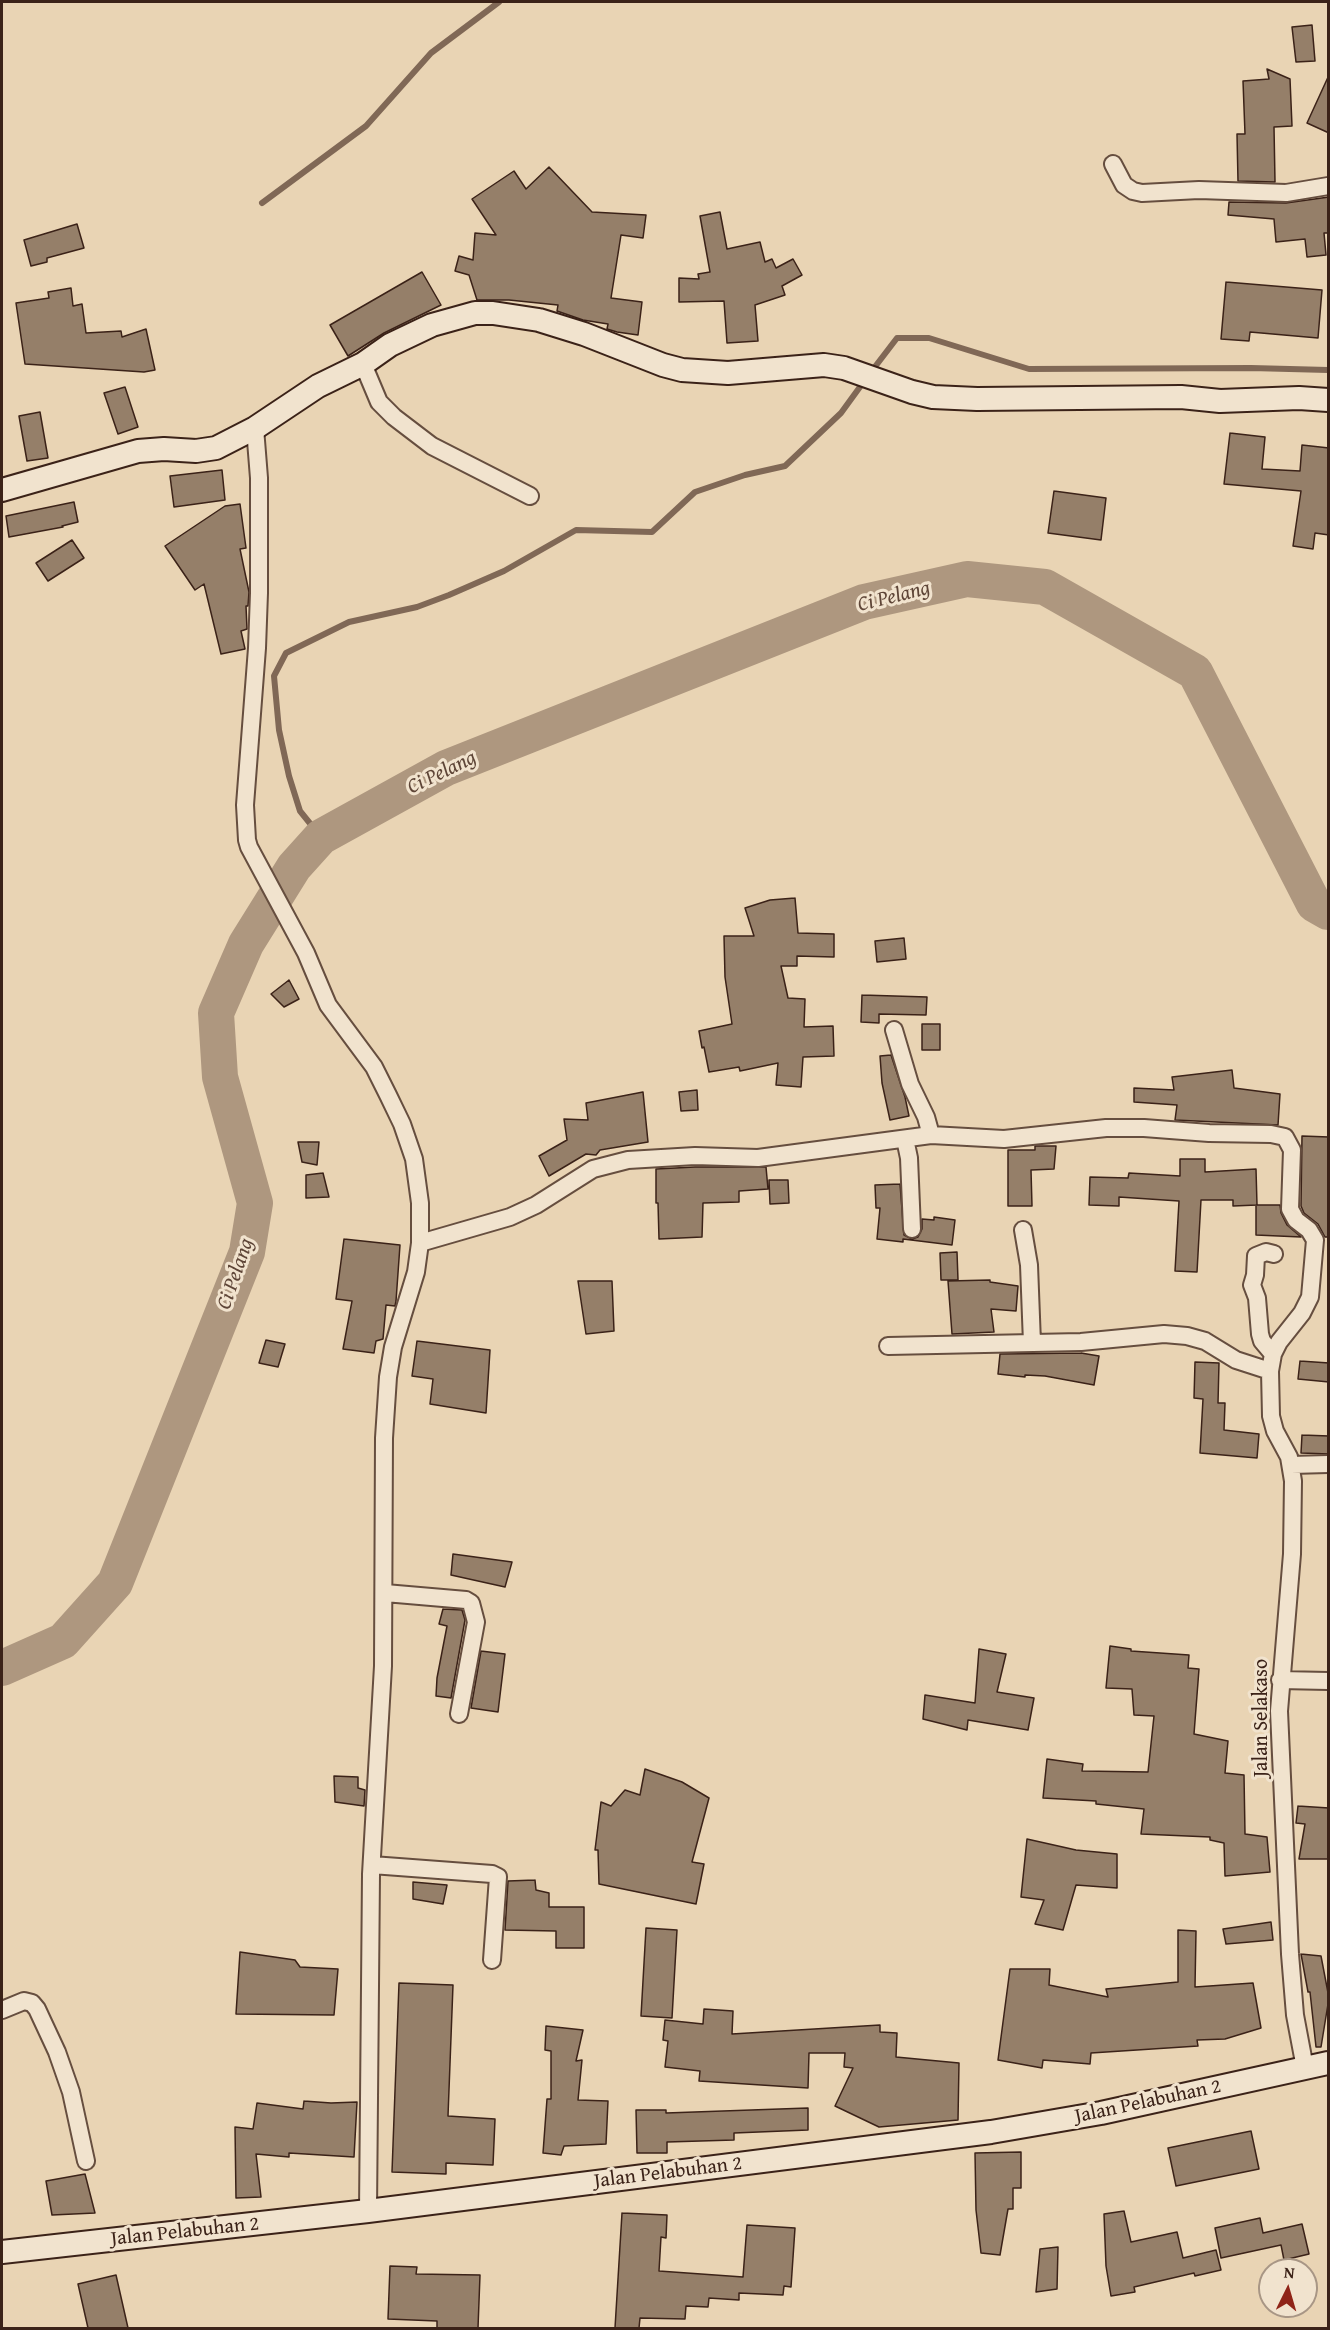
<!DOCTYPE html>
<style>
body{margin:0}
#map{position:relative;width:1330px;height:2330px;overflow:hidden;background:#e9d4b4;font-family:"Gentium Book Plus",serif}
canvas{display:block}
.frame{position:absolute;inset:0;border:3px solid #3b2218;pointer-events:none}
.north{position:absolute;left:1258px;top:2258px;width:60px;height:60px;box-sizing:border-box;background:#f1e3ce;border:2px solid #a89685;border-radius:50%;rotate:5deg;font-size:16px;font-weight:700;line-height:24px;text-align:center;color:#3b2218}
.north::after{content:'';display:block;margin:auto;width:21px;height:27px;background:#8f2418;clip-path:polygon(50% 0,100% 100%,50% 72%,0 100%)}
</style>
<div id="map">
<canvas width="1330" height="2330"></canvas>
<div class="frame"></div>
<div class="north">N</div>
</div>
<script>
const c = document.querySelector('canvas').getContext('2d');
c.lineJoin = 'round';
function shape(rows) {
  const path = new Path2D();
  for (const r of rows) {
    path.moveTo(r[0], r[1]);
    for (let i = 2; i < r.length; i += 2) path.lineTo(r[i], r[i + 1]);
  }
  return path;
}
function stroke(path, color, width, dash) {
  c.strokeStyle = color;
  c.lineWidth = width;
  c.lineCap = dash ? 'butt' : 'round';
  c.setLineDash(dash || []);
  c.stroke(path);
}
function fill(path, color) {
  c.fillStyle = color;
  c.fill(path, 'evenodd');
}
function write(font, color, halo, rows, align = 'center') {
  c.font = font + ' "Gentium Book Plus",serif';
  c.lineWidth = 6;
  c.setLineDash([]);
  c.textBaseline = 'middle';
  c.strokeStyle = halo;
  c.fillStyle = color;
  for (const [text, x, y, turn = 0] of rows) {
    c.save();
    c.translate(x, y);
    c.rotate((+turn || 0) * Math.PI / 180);
    c.textAlign = isNaN(turn) ? turn : align;
    if (halo) c.strokeText(text, 0, 0);
    c.fillText(text, 0, 0);
    c.restore();
  }
}
const stream = shape([
 [262,203,366,126,431,53,499,2],
 [871,372,897,338,929,338,1029,369,1251,368,1328,370],
 [321,837,300,811,289,776,279,730,274,676,286,653,349,622,417,607,449,595,504,571,576,530,652,532,695,492,745,475,785,466,841,413,865,380]
]);
const river = shape([
 [2,1668,63,1641,115,1583,247,1252,255,1203,220,1077,216,1013,246,944,294,867,321,837,446,768,864,602,967,579,1045,587,1195,672,1314,904,1328,912]
]);
const building = shape([
 [1312,25,1315,61,1296,62,1292,27,1312,25],
 [1267,69,1290,79,1292,126,1274,127,1275,182,1238,181,1237,134,1245,134,1243,81,1269,79,1267,69],
 [1329,75,1329,133,1307,123,1329,75],
 [549,167,592,212,646,215,643,238,621,235,611,298,642,302,638,335,617,332,607,329,608,324,583,320,557,311,558,305,509,300,477,300,469,275,455,271,459,256,473,260,475,233,496,235,472,199,514,171,526,189,549,167],
 [1329,197,1329,233,1324,233,1326,255,1307,257,1305,239,1276,242,1274,219,1228,215,1229,202,1286,203,1329,197],
 [720,212,727,249,760,242,765,262,772,259,776,268,793,259,802,275,782,286,785,295,755,305,758,341,727,343,724,301,679,302,679,278,699,279,698,274,710,272,700,216,720,212],
 [77,224,84,248,47,258,47,262,31,266,24,240,77,224],
 [422,272,441,305,384,333,348,356,330,325,422,272],
 [1226,282,1322,290,1318,338,1250,332,1249,341,1221,339,1226,282],
 [71,288,73,306,82,304,86,333,121,331,122,337,146,329,155,370,144,372,25,364,16,303,49,298,48,292,71,288],
 [125,387,138,427,118,434,104,393,125,387],
 [40,412,48,458,27,461,19,416,40,412],
 [1230,433,1265,437,1262,469,1300,471,1302,445,1329,448,1329,535,1315,533,1313,549,1293,546,1301,491,1224,484,1230,433],
 [222,470,225,500,174,507,170,476,222,470],
 [1054,491,1106,498,1101,540,1048,533,1054,491],
 [74,502,78,522,62,526,63,527,9,537,6,516,74,502],
 [240,504,246,548,240,549,249,592,248,606,246,606,247,629,241,631,245,649,221,654,204,584,195,590,165,546,225,506,240,504],
 [72,540,84,558,48,581,36,563,72,540],
 [795,898,798,933,834,934,834,957,797,956,797,966,781,966,788,998,805,999,804,1027,833,1026,834,1056,803,1057,801,1087,776,1085,778,1063,740,1071,739,1067,709,1072,704,1047,702,1048,699,1031,732,1024,725,977,724,936,754,936,745,908,770,900,795,898],
 [904,938,906,959,877,962,875,941,904,938],
 [289,980,299,999,284,1007,271,994,289,980],
 [862,995,927,997,926,1015,879,1014,879,1023,861,1022,862,995],
 [922,1024,940,1024,940,1050,922,1050,922,1024],
 [891,1055,905,1097,909,1116,890,1120,882,1083,880,1056,891,1055],
 [1232,1070,1234,1088,1280,1094,1278,1125,1175,1120,1177,1105,1134,1102,1134,1088,1174,1090,1172,1077,1232,1070],
 [697,1090,698,1110,681,1111,679,1092,697,1090],
 [643,1092,648,1142,600,1150,596,1155,586,1154,549,1176,539,1156,567,1140,564,1119,588,1120,586,1103,643,1092],
 [1302,1136,1329,1137,1329,1237,1325,1237,1318,1224,1304,1213,1301,1206,1302,1136],
 [298,1142,319,1142,317,1165,302,1162,298,1142],
 [1035,1146,1056,1146,1054,1169,1031,1170,1032,1206,1008,1206,1008,1150,1035,1150,1035,1146],
 [1180,1159,1205,1159,1205,1172,1256,1169,1257,1205,1233,1206,1233,1200,1201,1200,1197,1272,1175,1271,1179,1201,1119,1197,1119,1206,1089,1205,1090,1177,1128,1178,1129,1173,1180,1176,1180,1159],
 [695,1167,766,1167,768,1189,739,1191,739,1202,703,1203,702,1237,659,1239,658,1203,656,1203,656,1169,695,1167],
 [323,1173,329,1197,306,1198,306,1175,323,1173],
 [769,1180,788,1180,789,1203,770,1204,769,1180],
 [900,1184,904,1235,912,1239,918,1237,922,1229,922,1219,934,1220,934,1217,955,1220,952,1245,903,1239,903,1242,877,1239,880,1208,876,1208,875,1185,900,1184],
 [1256,1205,1280,1205,1281,1213,1287,1225,1301,1237,1256,1235,1256,1205],
 [344,1239,400,1245,396,1301,395,1306,386,1305,383,1339,376,1341,374,1353,343,1349,352,1301,336,1299,344,1239],
 [957,1252,958,1280,941,1280,940,1253,957,1252],
 [990,1280,990,1282,1018,1286,1016,1311,991,1309,994,1332,952,1334,948,1281,990,1280],
 [578,1281,612,1281,614,1331,586,1334,578,1281],
 [266,1340,285,1344,278,1367,259,1363,266,1340],
 [417,1341,490,1350,486,1413,430,1404,433,1379,412,1376,417,1341],
 [1081,1353,1099,1356,1094,1385,1045,1376,1025,1375,1025,1377,998,1374,1000,1354,1081,1353],
 [1300,1361,1329,1363,1329,1382,1298,1379,1300,1361],
 [1195,1362,1219,1363,1218,1403,1225,1403,1224,1430,1259,1434,1257,1458,1200,1453,1203,1399,1194,1398,1195,1362],
 [1302,1435,1329,1436,1329,1454,1301,1453,1302,1435],
 [453,1554,512,1562,505,1587,451,1575,453,1554],
 [443,1609,462,1610,465,1620,451,1698,436,1696,437,1678,447,1626,439,1624,443,1609],
 [1110,1646,1131,1649,1131,1651,1189,1655,1188,1668,1199,1669,1194,1734,1228,1741,1225,1773,1244,1775,1245,1834,1267,1837,1270,1872,1225,1876,1224,1843,1210,1840,1210,1837,1141,1834,1144,1809,1096,1804,1096,1801,1043,1798,1047,1759,1083,1764,1082,1771,1148,1772,1154,1716,1134,1715,1132,1689,1106,1688,1110,1646],
 [979,1649,1006,1654,997,1692,1034,1698,1028,1730,968,1720,967,1730,923,1719,925,1695,975,1703,979,1649],
 [481,1651,505,1654,498,1712,471,1708,481,1651],
 [645,1769,682,1782,709,1798,692,1862,704,1864,696,1904,599,1884,598,1850,595,1850,601,1802,611,1806,625,1790,640,1795,645,1769],
 [334,1776,358,1777,358,1788,365,1790,364,1806,335,1802,334,1776],
 [1298,1806,1329,1808,1329,1859,1299,1859,1305,1824,1296,1823,1298,1806],
 [1027,1839,1076,1850,1117,1854,1117,1888,1076,1885,1063,1930,1035,1924,1044,1900,1021,1897,1027,1839],
 [535,1880,536,1890,549,1893,549,1907,584,1907,584,1948,556,1948,556,1931,505,1930,508,1881,535,1880],
 [413,1882,447,1885,443,1904,413,1899,413,1882],
 [1271,1922,1273,1940,1226,1944,1223,1929,1271,1922],
 [646,1928,677,1930,672,2018,641,2016,646,1928],
 [1178,1930,1196,1931,1195,1987,1253,1983,1261,2028,1225,2039,1197,2040,1198,2046,1091,2053,1090,2064,1043,2060,1042,2068,998,2060,1010,1969,1050,1969,1049,1985,1108,1997,1106,1989,1178,1982,1178,1930],
 [240,1952,295,1960,300,1967,338,1969,334,2015,236,2014,240,1952],
 [1301,1954,1321,1956,1329,1998,1321,2047,1316,2047,1310,1992,1308,1992,1301,1954],
 [399,1983,453,1985,448,2116,495,2119,493,2165,446,2163,446,2174,392,2172,399,1983],
 [704,2009,733,2011,732,2034,880,2025,880,2032,897,2033,896,2057,959,2063,958,2120,879,2127,835,2106,853,2068,844,2067,845,2053,809,2053,808,2088,699,2081,700,2071,665,2067,668,2041,663,2040,665,2020,703,2024,704,2009],
 [546,2026,583,2030,576,2061,582,2060,578,2100,608,2101,606,2144,564,2146,561,2155,543,2153,547,2099,551,2099,551,2051,545,2050,546,2026],
 [304,2101,331,2103,357,2102,354,2157,289,2153,289,2157,256,2154,261,2197,236,2198,235,2127,253,2129,257,2103,303,2109,304,2101],
 [808,2108,808,2130,734,2133,734,2140,667,2142,667,2153,637,2153,636,2110,666,2110,666,2113,808,2108],
 [1251,2131,1259,2169,1176,2186,1168,2148,1251,2131],
 [1021,2152,1021,2188,1013,2188,1013,2209,1008,2209,1000,2255,981,2253,976,2210,975,2153,1021,2152],
 [85,2174,95,2213,52,2215,46,2181,85,2174],
 [1124,2211,1131,2242,1177,2232,1183,2258,1216,2250,1221,2270,1195,2276,1194,2273,1134,2287,1135,2292,1111,2296,1106,2266,1104,2214,1124,2211],
 [622,2213,667,2215,666,2238,661,2237,659,2271,743,2277,747,2225,795,2228,791,2287,784,2286,783,2295,739,2293,739,2300,709,2298,708,2307,686,2306,685,2319,640,2318,639,2328,615,2328,622,2213],
 [1260,2218,1263,2233,1302,2224,1309,2254,1284,2260,1281,2245,1221,2258,1215,2228,1260,2218],
 [1058,2247,1057,2289,1036,2292,1040,2249,1058,2247],
 [390,2266,417,2267,416,2274,480,2275,478,2328,437,2328,437,2321,388,2319,390,2266],
 [116,2275,128,2328,88,2328,78,2284,116,2275]
]);
const street = shape([
 [1113,164,1124,185,1133,191,1142,193,1199,190,1286,193,1328,186],
 [363,364,379,402,394,417,432,446,530,496],
 [255,428,259,478,259,593,257,648,245,805,247,840,249,847,306,953,328,1005,374,1067,388,1095,402,1124,414,1159,420,1203,420,1243,416,1272,393,1347,388,1377,384,1438,383,1666,371,1874,368,2211],
 [894,1030,910,1084,926,1117,931,1135],
 [905,1139,909,1158,912,1229],
 [1023,1230,1029,1265,1032,1343],
 [420,1243,510,1217,536,1205,593,1169,628,1160,695,1156,758,1158,931,1135,1004,1139,1106,1128,1144,1128,1209,1133,1271,1134,1285,1137,1292,1150,1290,1209,1296,1220,1309,1230,1315,1240,1310,1297,1302,1313,1279,1342,1273,1354,1270,1371,1271,1416,1275,1431,1289,1457,1293,1481,1292,1554,1279,1711,1290,1954,1295,2015,1305,2068],
 [888,1346,1081,1342,1164,1334,1187,1336,1205,1341,1236,1360,1270,1371],
 [1273,1354,1262,1341,1260,1334,1257,1298,1252,1285,1255,1275,1256,1256,1266,1252,1274,1254],
 [1291,1465,1328,1464],
 [385,1593,466,1600,471,1603,476,1622,459,1714],
 [1280,1680,1328,1681],
 [372,1865,492,1874,498,1877,492,1960],
 [2,2010,24,2001,32,2003,37,2009,57,2052,71,2092,86,2161]
]);
const secondary = shape([
 [2,490,138,451,164,449,196,451,216,448,255,428,318,386,363,364,390,345,432,325,475,313,493,313,539,320,584,334,663,365,682,370,728,373,824,365,844,368,912,392,933,397,977,399,1181,397,1220,401,1299,398,1328,400],
 [2,2252,368,2211,991,2132,1101,2113,1328,2063]
]);
const streetNames = [
 ["Jalan Selakaso",1262,1718,-90],
 ["Jalan Pelabuhan 2",1148,2102,-12],
 ["Jalan Pelabuhan 2",668,2173,-7],
 ["Jalan Pelabuhan 2",185,2232,-6]
];
const waterNames = [
 ["Ci Pelang",894,597,-14],
 ["Ci Pelang",442,773,-26],
 ["Ci Pelang",236,1274,-71]
];
stroke(stream, '#806856', 6);
stroke(river, '#ae977f', 36);
fill(building, '#957f69');
stroke(building, '#3b2218', 1.5);
stroke(street, '#664e3f', 20);
stroke(secondary, '#3b2218', 26);
stroke(street, '#f1e3ce', 16);
stroke(secondary, '#f1e3ce', 22);
write('20px', '#3b2218', '#f1e3ce', streetNames);
write('italic 21px', '#5e4537', '#f1e3ce', waterNames);
</script>
